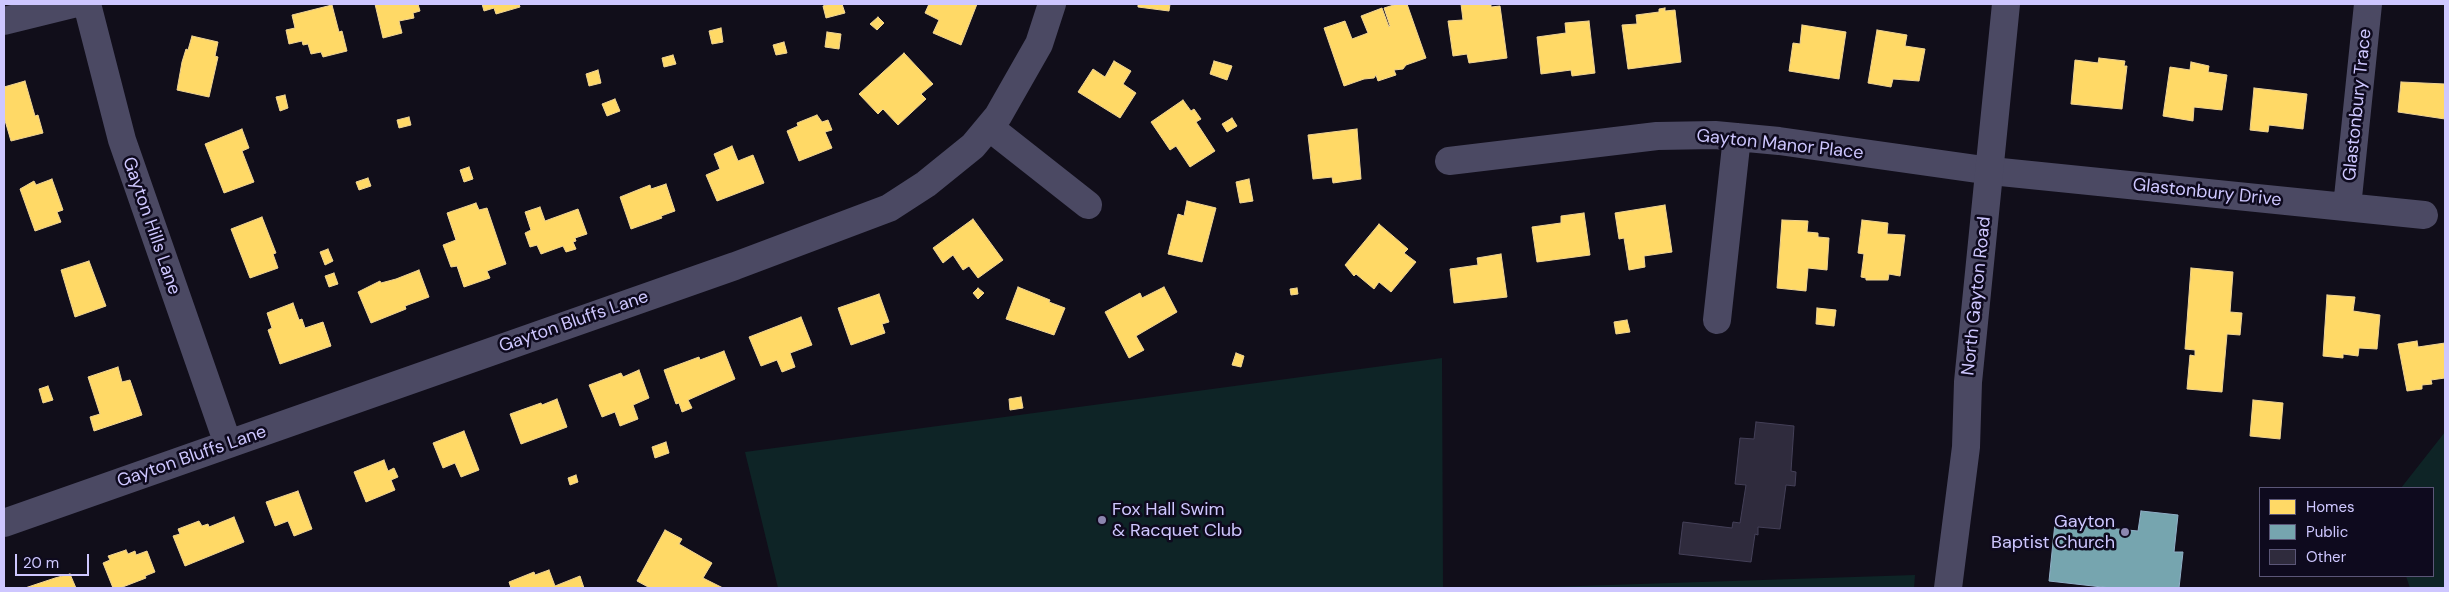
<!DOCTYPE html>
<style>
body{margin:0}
#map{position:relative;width:2449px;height:592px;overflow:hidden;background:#110e1a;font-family:"DM Sans",sans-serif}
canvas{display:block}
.frame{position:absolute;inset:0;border:5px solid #cec7ff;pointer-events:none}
.legend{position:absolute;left:2259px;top:487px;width:175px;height:90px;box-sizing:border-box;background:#0e0a1e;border:1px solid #5b5678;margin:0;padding:6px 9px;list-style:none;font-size:15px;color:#cec7ff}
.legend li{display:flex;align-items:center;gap:10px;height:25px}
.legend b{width:25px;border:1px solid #5b5678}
.scale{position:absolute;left:15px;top:554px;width:74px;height:22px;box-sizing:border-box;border:2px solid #cec7ff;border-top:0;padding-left:6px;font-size:15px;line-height:18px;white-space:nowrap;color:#cec7ff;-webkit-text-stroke:4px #0e0a1e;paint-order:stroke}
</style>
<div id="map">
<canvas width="2449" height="592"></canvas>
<div class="frame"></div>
<ul class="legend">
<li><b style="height:14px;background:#ffd966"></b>Homes</li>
<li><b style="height:14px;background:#76a5af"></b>Public</li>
<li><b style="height:14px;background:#2f2b3d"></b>Other</li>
</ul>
<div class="scale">20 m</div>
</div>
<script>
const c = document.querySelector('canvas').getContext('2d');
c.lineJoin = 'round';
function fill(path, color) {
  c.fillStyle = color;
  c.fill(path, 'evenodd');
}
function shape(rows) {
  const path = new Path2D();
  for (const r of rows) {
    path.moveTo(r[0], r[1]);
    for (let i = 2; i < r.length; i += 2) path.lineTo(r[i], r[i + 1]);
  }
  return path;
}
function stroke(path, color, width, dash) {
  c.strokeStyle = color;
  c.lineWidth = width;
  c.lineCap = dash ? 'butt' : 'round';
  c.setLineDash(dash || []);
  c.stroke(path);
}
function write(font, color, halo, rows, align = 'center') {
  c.font = font + ' "DM Sans",sans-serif';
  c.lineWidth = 5;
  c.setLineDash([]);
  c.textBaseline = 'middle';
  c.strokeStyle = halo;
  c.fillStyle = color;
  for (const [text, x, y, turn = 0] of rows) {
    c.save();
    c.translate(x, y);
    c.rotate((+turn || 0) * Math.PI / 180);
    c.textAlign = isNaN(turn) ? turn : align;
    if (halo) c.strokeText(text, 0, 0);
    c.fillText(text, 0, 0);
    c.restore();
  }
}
const green = shape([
 [1442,358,1443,588,778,588,745,452],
 [2445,432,2445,588,2410,588,2406,576,2433,576,2433,488,2401,488],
 [1915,575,1914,588,1518,588]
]);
const homes = shape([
 [375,4,418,4,420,11,413,13,414,18,399,21,402,33,383,38,375,4],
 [482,4,519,4,520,7,496,14,494,8,484,11,482,4],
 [830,4,842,4,845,13,826,18,823,6,830,4],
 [929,4,977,4,961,45,933,33,939,20,925,13,929,4],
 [1138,4,1170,4,1169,11,1138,7,1138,4],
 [1397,4,1407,4,1426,58,1406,65,1403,69,1394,70,1396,75,1378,81,1376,75,1374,78,1364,79,1344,86,1324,28,1345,21,1352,39,1368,33,1361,16,1382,8,1389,27,1390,26,1384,8,1397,4],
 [1461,4,1484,4,1491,5,1491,7,1500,6,1507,58,1469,63,1467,54,1453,56,1448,21,1463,20,1461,4],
 [332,5,339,32,342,31,347,51,323,57,321,52,311,54,308,44,303,45,302,41,289,44,286,30,295,28,292,15,332,5],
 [1665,8,1665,11,1675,10,1681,62,1628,69,1622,25,1637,24,1636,15,1659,12,1659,9,1665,8],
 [878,17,884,23,877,30,870,24,878,17],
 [1589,21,1595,73,1572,76,1571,70,1541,74,1537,37,1566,33,1565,23,1589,21],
 [1802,25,1846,32,1839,79,1789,71,1793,43,1800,44,1802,25],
 [721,28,723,42,712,44,709,31,721,28],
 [1877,30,1907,35,1905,46,1925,49,1919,81,1893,79,1891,87,1868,83,1877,30],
 [827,32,841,34,839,49,825,47,827,32],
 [192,36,218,42,215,56,218,57,209,97,177,90,182,62,186,49,188,50,192,36],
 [784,42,787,53,776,55,773,45,784,42],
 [904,53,933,84,921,94,926,99,898,125,883,109,878,114,859,94,904,53],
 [673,55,676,64,664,67,662,58,673,55],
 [2099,58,2125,61,2124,66,2127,66,2122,109,2071,104,2075,60,2098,63,2099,58],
 [1114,61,1131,71,1123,84,1136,93,1120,118,1078,92,1093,69,1105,77,1114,61],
 [1214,61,1232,66,1227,80,1210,74,1214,61],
 [2191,62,2209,66,2208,72,2227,75,2222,110,2194,107,2193,121,2163,116,2170,67,2190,70,2191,62],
 [598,70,601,83,589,86,586,74,598,70],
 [25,81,35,116,38,115,43,133,11,141,4,117,4,87,25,81],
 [2401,82,2445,84,2445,119,2398,112,2401,82],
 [2254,88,2307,94,2303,129,2269,125,2268,132,2250,130,2254,88],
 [285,95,288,108,280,111,276,97,285,95],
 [615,99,620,111,607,116,602,104,615,99],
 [1183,100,1191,111,1194,109,1201,119,1196,122,1215,151,1190,167,1176,146,1170,150,1151,122,1183,100],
 [817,115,822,122,828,120,832,130,825,132,832,148,799,161,787,131,798,126,797,123,817,115],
 [409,117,411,125,399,128,397,120,409,117],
 [1232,118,1237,126,1227,132,1222,124,1232,118],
 [242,129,249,148,242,151,254,182,224,193,205,144,242,129],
 [1357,129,1361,179,1333,183,1332,177,1313,179,1308,135,1357,129],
 [732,146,738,161,753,155,764,183,717,201,706,175,720,169,714,154,732,146],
 [469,167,473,179,464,182,460,170,469,167],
 [368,178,371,186,359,190,356,182,368,178],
 [52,179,63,210,57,212,61,222,35,231,20,189,34,181,36,185,52,179],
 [1249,179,1253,201,1240,203,1236,182,1249,179],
 [666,184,675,211,661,216,662,218,631,229,620,197,650,185,651,189,666,184],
 [1187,201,1216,208,1202,262,1168,254,1178,214,1184,216,1187,201],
 [476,203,479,210,487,208,506,264,487,271,490,278,464,287,457,266,451,267,443,245,456,240,447,213,476,203],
 [1665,205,1672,252,1644,256,1645,267,1629,270,1624,238,1619,239,1615,213,1665,205],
 [540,207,545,221,578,209,587,234,575,238,576,241,573,242,576,249,566,252,563,246,541,254,537,245,530,247,525,233,531,230,525,212,540,207],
 [1584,213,1590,255,1537,262,1532,227,1561,223,1561,216,1584,213],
 [262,217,276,253,273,254,278,268,250,278,231,229,262,217],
 [973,219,1003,260,978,278,969,266,963,270,953,255,943,263,933,248,973,219],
 [1782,220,1808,221,1807,232,1818,233,1818,237,1829,238,1827,270,1808,268,1806,291,1777,288,1782,220],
 [1862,220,1888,223,1887,234,1905,235,1900,276,1889,274,1888,280,1866,280,1866,278,1861,277,1864,254,1858,253,1862,220],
 [1379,224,1408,249,1404,253,1416,262,1391,292,1379,282,1374,289,1356,274,1354,276,1345,265,1379,224],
 [328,249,333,261,325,265,320,252,328,249],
 [1501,254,1507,297,1454,303,1450,269,1478,265,1477,258,1501,254],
 [89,261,106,306,75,317,61,270,89,261],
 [2191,268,2233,272,2230,312,2242,313,2240,335,2227,334,2222,392,2187,389,2190,355,2195,356,2195,350,2185,349,2191,268],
 [419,270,429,297,405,306,406,309,371,323,358,292,380,281,381,283,396,279,419,270],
 [334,273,338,284,329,287,325,276,334,273],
 [1018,287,1050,300,1049,302,1065,308,1054,335,1006,319,1018,287],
 [1164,287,1177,312,1136,336,1144,350,1129,358,1105,312,1140,293,1142,298,1164,287],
 [978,288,984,293,978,299,973,293,978,288],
 [1297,288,1298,294,1291,295,1290,289,1297,288],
 [879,294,889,322,882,324,885,333,851,345,838,308,879,294],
 [2327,295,2355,297,2353,311,2380,315,2377,349,2359,348,2358,356,2343,354,2343,358,2323,356,2327,295],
 [293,303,299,320,302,319,305,328,323,322,331,346,280,364,268,330,272,328,267,313,293,303],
 [1817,308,1836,310,1834,326,1816,324,1817,308],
 [801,317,812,345,790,353,795,367,782,372,777,360,761,366,749,337,801,317],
 [1627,320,1630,332,1616,334,1614,322,1627,320],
 [2417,341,2418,347,2445,343,2445,378,2431,380,2432,384,2422,385,2422,389,2407,391,2398,344,2417,341],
 [724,351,735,379,688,400,692,408,682,412,679,403,676,404,664,370,699,357,700,360,724,351],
 [1236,353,1244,356,1241,367,1232,365,1236,353],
 [118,367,122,382,130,380,142,415,94,431,90,417,100,414,88,377,118,367],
 [639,370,649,398,633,405,638,419,620,426,615,412,602,417,589,385,621,373,623,377,639,370],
 [48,386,53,400,43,403,39,389,48,386],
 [1021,397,1023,408,1010,410,1009,399,1021,397],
 [557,399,567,427,521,444,510,414,541,403,542,405,557,399],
 [2253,400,2283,403,2280,439,2250,436,2253,400],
 [464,431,479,470,461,477,455,463,443,468,433,443,464,431],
 [666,442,669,453,655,458,652,447,666,442],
 [384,460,388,471,394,468,398,477,391,480,395,490,366,502,354,472,384,460],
 [576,475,578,482,570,485,568,478,576,475],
 [298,491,312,529,294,536,288,521,275,526,266,502,298,491],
 [234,517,244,542,185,566,173,536,180,534,178,529,199,521,202,526,208,524,209,527,234,517],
 [665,530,682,539,679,544,712,563,703,578,723,588,650,588,637,581,665,530],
 [126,550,128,554,135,551,136,555,147,551,155,572,145,576,146,578,120,588,113,588,103,563,110,560,108,556,126,550],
 [549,570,555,586,580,576,584,588,511,588,509,582,534,572,535,575,549,570],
 [70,574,76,588,25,588,55,578,70,574]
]);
const public = shape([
 [2141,511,2178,515,2174,552,2183,552,2179,588,2111,588,2049,581,2055,523,2138,531,2141,511]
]);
const building = shape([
 [1756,422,1794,426,1791,471,1796,472,1795,486,1786,485,1780,529,1758,527,1758,535,1755,534,1751,562,1679,554,1683,522,1732,528,1733,522,1740,523,1746,485,1735,484,1740,438,1754,439,1756,422]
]);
const minor = shape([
 [87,4,122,140,228,444],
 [4,21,73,4],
 [989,127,1088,205],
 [1449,161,1657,136,1715,135,1779,141,1991,171,2424,215],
 [2347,207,2368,4],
 [1717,320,1737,137],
 [4,523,735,266,889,208,926,184,973,146,998,116,1039,44,1052,4]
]);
const tertiary = shape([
 [1948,588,1966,447,1968,382,2006,4]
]);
const markers = [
 [1102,520,5,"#8c86af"],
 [2125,532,5,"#8c86af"]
];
const streetNames = [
 ["Glastonbury Trace",2358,105,-84],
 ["Gayton Manor Place",1780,145,6],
 ["Glastonbury Drive",2207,193,6],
 ["Gayton Hills Lane",151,226,71],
 ["North Gayton Road",1977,296,-84],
 ["Gayton Bluffs Lane",574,322,-19],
 ["Gayton Bluffs Lane",192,457,-19]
];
const poiNames = [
 ["Fox Hall Swim",1112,510],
 ["& Racquet Club",1112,531],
 ["Gayton",2115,522,"right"],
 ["Baptist Church",2115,543,"right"]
];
fill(green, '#0e2426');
fill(homes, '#ffd966');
stroke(homes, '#f0d494', 1);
fill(public, '#76a5af');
stroke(public, '#90afc7', 1);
fill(building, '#2f2b3d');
stroke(building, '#444058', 1);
stroke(minor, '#4b4963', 28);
stroke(tertiary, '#4b4963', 28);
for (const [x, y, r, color] of markers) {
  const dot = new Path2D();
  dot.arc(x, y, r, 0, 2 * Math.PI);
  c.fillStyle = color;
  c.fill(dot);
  stroke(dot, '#0e0a1e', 2);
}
write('18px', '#cec7ff', '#0e0a1e', streetNames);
write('18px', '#cec7ff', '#0e0a1e', poiNames, 'left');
</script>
